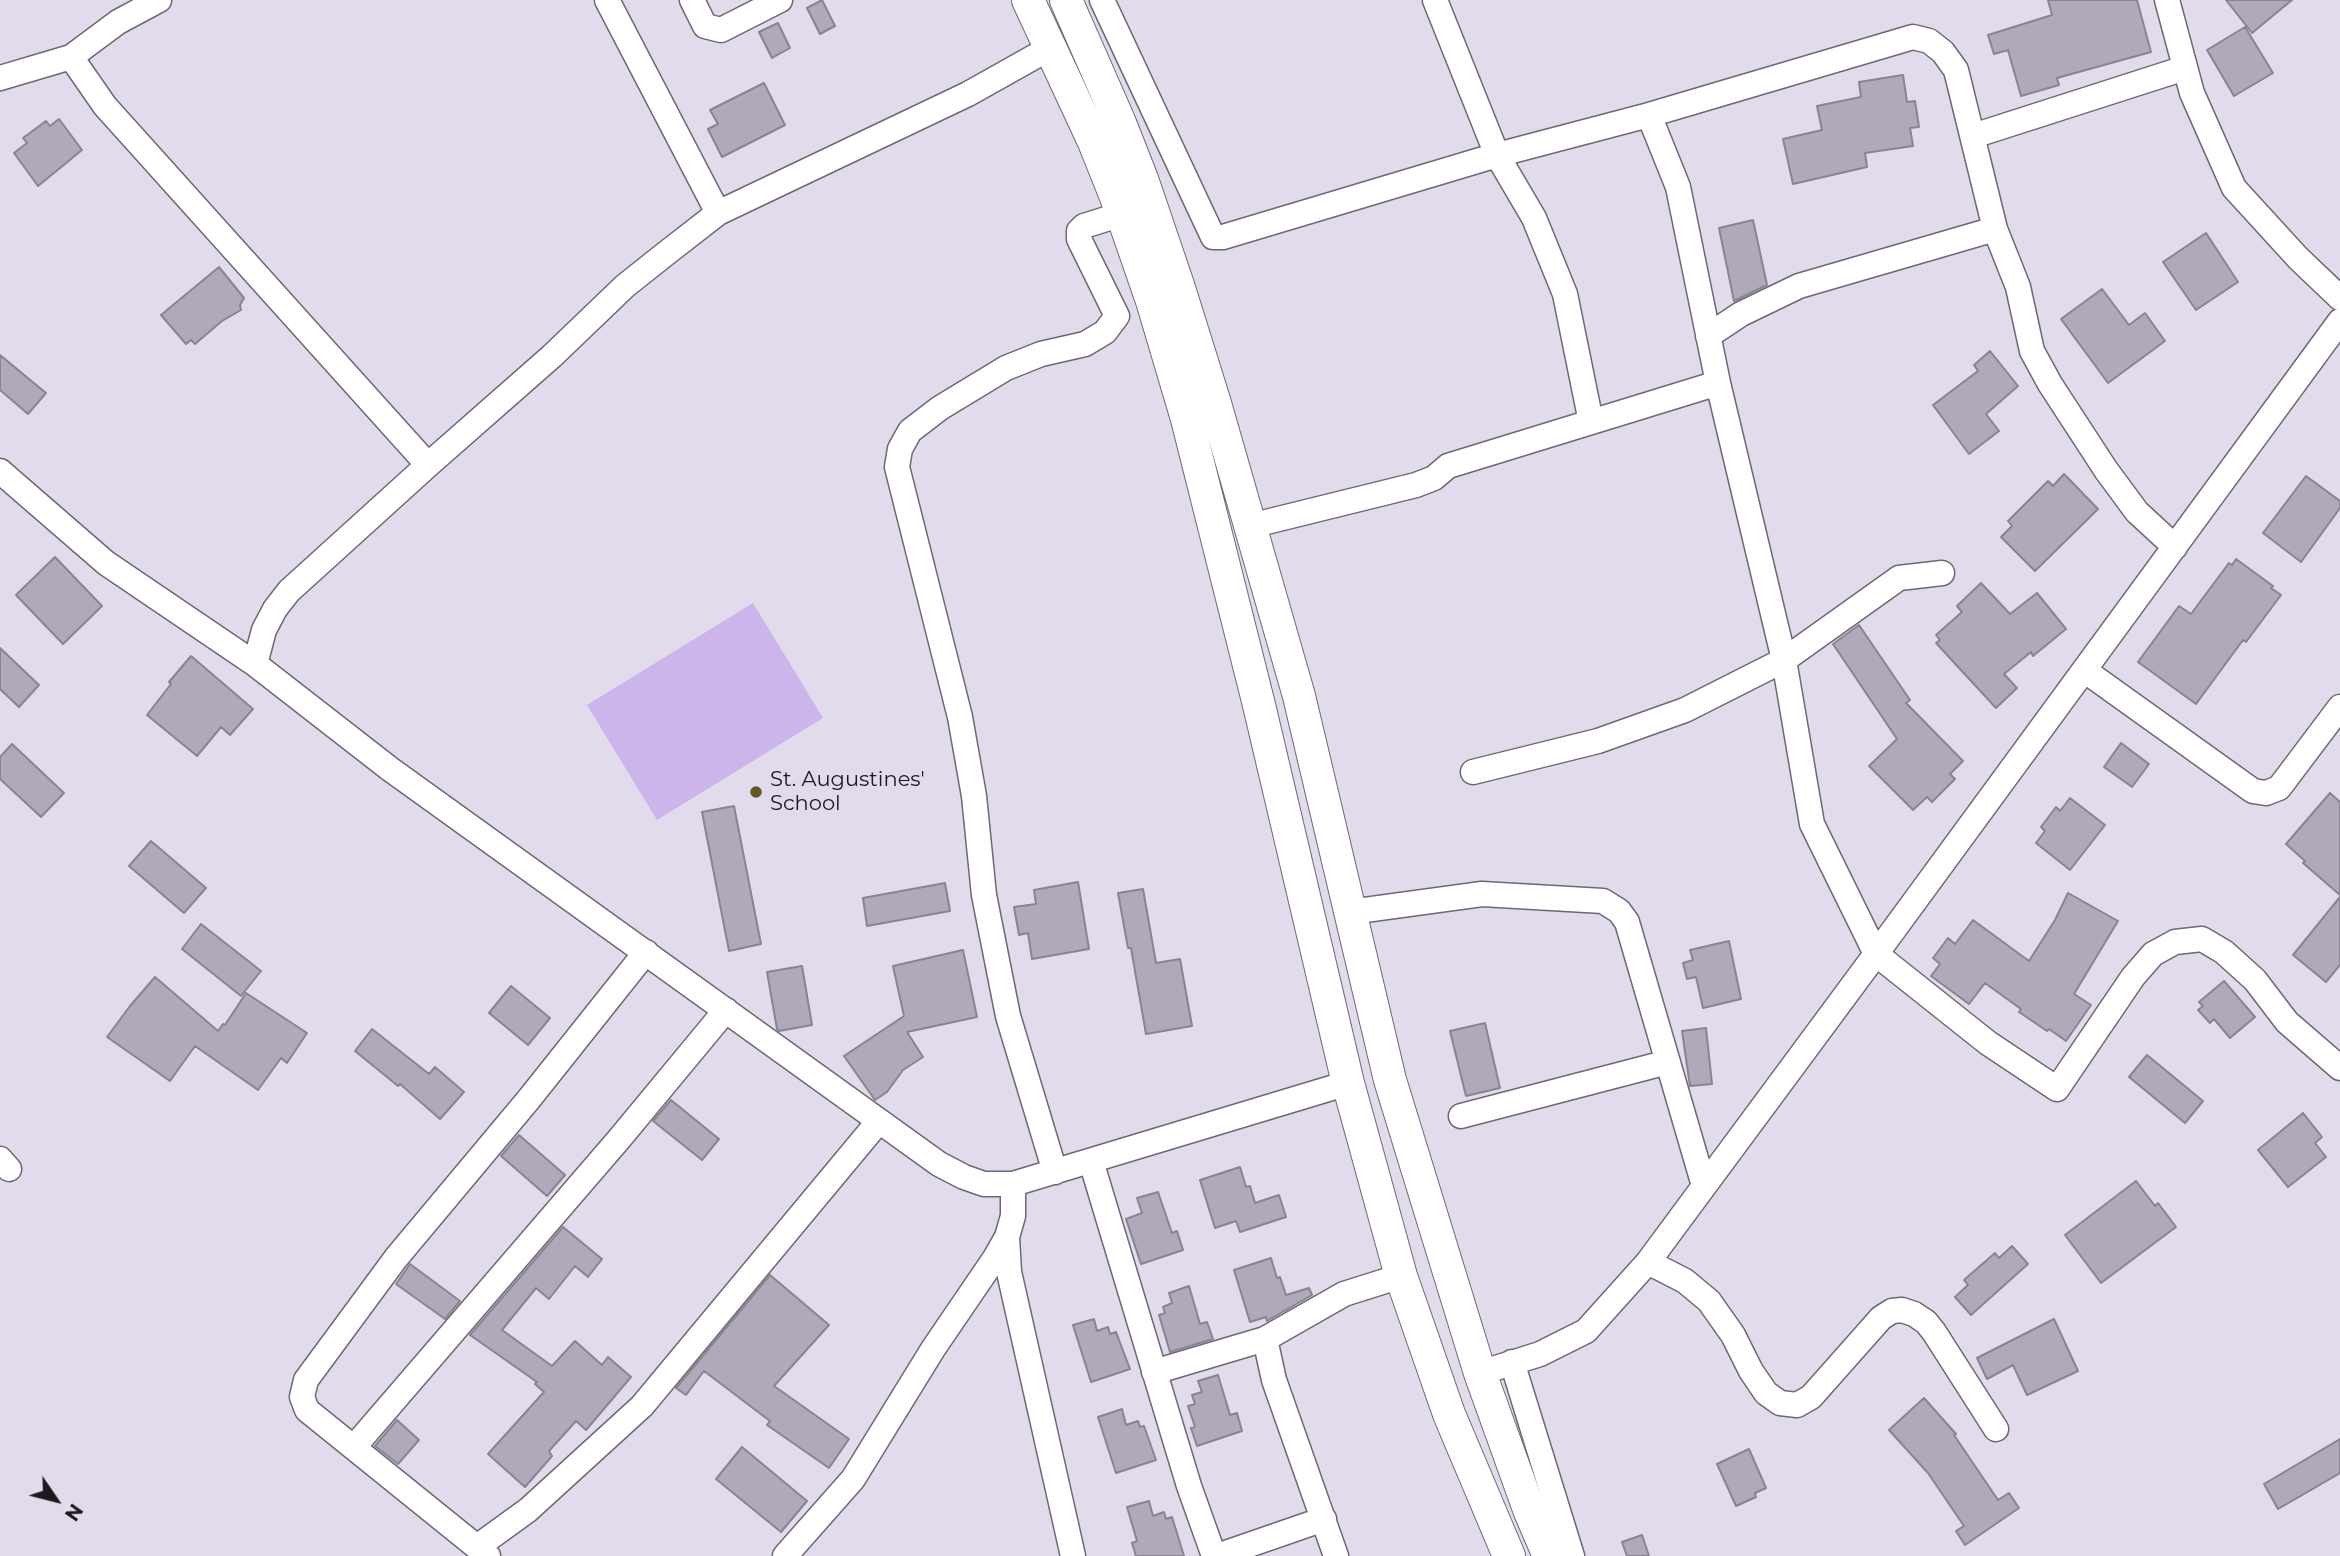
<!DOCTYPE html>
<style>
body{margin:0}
#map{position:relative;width:2340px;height:1556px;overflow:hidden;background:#e1dbec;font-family:Montserrat,sans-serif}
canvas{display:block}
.north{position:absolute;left:21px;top:1465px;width:70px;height:70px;-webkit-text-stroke:5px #e1dbec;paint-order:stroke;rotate:125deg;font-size:19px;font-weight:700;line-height:28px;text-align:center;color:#1b181e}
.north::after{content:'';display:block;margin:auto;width:24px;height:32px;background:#1b181e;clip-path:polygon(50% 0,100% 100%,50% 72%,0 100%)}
</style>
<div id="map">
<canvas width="2340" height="1556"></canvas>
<div class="north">N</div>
</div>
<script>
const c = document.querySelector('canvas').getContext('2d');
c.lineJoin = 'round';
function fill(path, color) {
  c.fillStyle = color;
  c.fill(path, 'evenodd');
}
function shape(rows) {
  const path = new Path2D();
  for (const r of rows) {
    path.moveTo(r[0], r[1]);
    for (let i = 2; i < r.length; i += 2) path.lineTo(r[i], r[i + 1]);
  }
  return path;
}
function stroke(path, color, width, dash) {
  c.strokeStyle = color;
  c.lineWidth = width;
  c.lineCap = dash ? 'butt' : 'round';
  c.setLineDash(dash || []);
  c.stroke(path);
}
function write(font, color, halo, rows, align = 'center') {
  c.font = font + ' Montserrat,sans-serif';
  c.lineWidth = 5;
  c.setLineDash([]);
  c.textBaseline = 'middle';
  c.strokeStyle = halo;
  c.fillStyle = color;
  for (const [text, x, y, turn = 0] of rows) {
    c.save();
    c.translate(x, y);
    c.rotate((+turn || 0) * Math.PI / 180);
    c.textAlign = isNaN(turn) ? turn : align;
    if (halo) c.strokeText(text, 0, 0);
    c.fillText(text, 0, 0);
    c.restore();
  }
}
const green = shape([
 [753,603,823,718,657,820,587,705]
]);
const building = shape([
 [822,0,835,26,820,34,807,8,822,0],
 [2048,0,2137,0,2151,52,2057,78,2059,85,2021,96,2008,50,1994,54,1988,35,2052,15,2048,0],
 [2226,0,2292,0,2252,33,2226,0],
 [778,23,790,48,772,58,759,32,778,23],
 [2245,27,2273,73,2234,96,2207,50,2245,27],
 [1903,75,1907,102,1915,101,1919,127,1910,128,1913,146,1865,153,1867,167,1793,184,1783,139,1822,130,1817,106,1861,97,1859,82,1903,75],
 [764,83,785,125,722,157,708,129,718,124,710,110,764,83],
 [59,119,82,150,38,186,14,153,27,143,23,138,46,121,50,126,59,119],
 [1753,220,1767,285,1734,301,1719,228,1753,220],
 [2206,233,2238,282,2196,310,2163,262,2206,233],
 [219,267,244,298,240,305,241,310,222,321,195,344,191,340,186,344,161,315,219,267],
 [2102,289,2129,325,2145,313,2165,341,2108,383,2061,319,2102,289],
 [1990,351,2018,386,1986,414,1999,431,1969,454,1933,405,1978,371,1974,365,1990,351],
 [0,355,46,393,28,414,0,390,0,355],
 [2064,474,2098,509,2035,571,2001,537,2012,526,2008,521,2048,481,2053,486,2064,474],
 [2306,476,2340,501,2340,508,2301,562,2263,533,2306,476],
 [55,557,102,606,63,644,16,595,55,557],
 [2236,559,2273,586,2271,588,2281,595,2246,642,2243,640,2196,704,2138,662,2179,606,2191,614,2229,563,2232,565,2236,559],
 [1981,583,2010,614,2037,593,2066,629,2033,656,2031,652,2004,674,2017,688,1996,708,1936,643,1940,640,1936,635,1962,612,1957,606,1981,583],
 [1859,625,1910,700,1906,703,1963,761,1950,774,1955,779,1932,802,1927,797,1913,810,1869,766,1897,739,1833,644,1859,625],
 [0,648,39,685,19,707,0,689,0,648],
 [191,656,253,709,230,735,221,727,197,756,147,715,171,684,169,682,191,656],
 [2121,743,2149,764,2132,787,2104,767,2121,743],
 [12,744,64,793,41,817,0,779,0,757,12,744],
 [2330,793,2340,802,2340,895,2303,863,2305,861,2286,844,2330,793],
 [2070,798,2105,825,2070,870,2036,843,2045,831,2041,827,2056,807,2060,811,2070,798],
 [734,806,761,944,729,951,702,812,734,806],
 [151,841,206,888,184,913,129,866,151,841],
 [1078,882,1089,949,1032,959,1028,933,1019,935,1014,907,1036,904,1034,890,1078,882],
 [945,883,950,911,867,926,863,898,945,883],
 [1143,889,1156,963,1180,959,1192,1026,1146,1034,1131,948,1128,948,1118,893,1143,889],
 [2068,893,2118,921,2074,994,2091,1005,2066,1041,2049,1029,2047,1031,2019,1012,2021,1009,1985,983,1969,1004,1931,976,1940,964,1933,958,1948,938,1955,944,1973,920,2029,961,2055,920,2068,893],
 [2340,897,2340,965,2326,982,2293,955,2340,897],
 [201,924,261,971,241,996,182,949,201,924],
 [1729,941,1741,999,1703,1008,1696,977,1687,979,1683,963,1693,960,1690,950,1729,941],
 [963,950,977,1017,907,1032,923,1057,903,1070,887,1092,875,1100,844,1056,904,1016,893,966,963,950],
 [802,966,812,1025,779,1031,777,1029,767,972,802,966],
 [155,977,218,1031,223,1024,225,1025,246,993,307,1033,287,1063,281,1058,258,1090,195,1046,170,1081,107,1037,130,1006,155,977],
 [2224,981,2255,1017,2230,1038,2214,1019,2210,1023,2198,1010,2203,1006,2199,1002,2224,981],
 [511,986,550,1018,528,1045,489,1013,511,986],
 [1485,1023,1500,1088,1466,1096,1450,1031,1485,1023],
 [1706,1028,1712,1084,1690,1086,1682,1031,1706,1028],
 [372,1029,429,1074,435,1067,464,1092,440,1119,400,1084,398,1086,355,1051,372,1029],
 [2147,1055,2203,1101,2185,1123,2129,1077,2147,1055],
 [671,1100,719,1139,702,1160,653,1121,671,1100],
 [2303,1113,2322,1137,2315,1143,2326,1157,2288,1187,2258,1150,2303,1113],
 [519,1135,565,1175,547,1196,501,1156,519,1135],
 [1240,1167,1246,1187,1250,1186,1255,1203,1279,1195,1286,1217,1240,1232,1236,1221,1215,1228,1200,1180,1240,1167],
 [2136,1181,2155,1206,2158,1203,2176,1227,2101,1283,2065,1235,2136,1181],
 [1158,1192,1172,1233,1177,1231,1183,1250,1141,1264,1126,1219,1142,1213,1137,1198,1158,1192],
 [563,1227,602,1259,588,1277,575,1266,549,1299,536,1288,502,1330,552,1366,575,1341,602,1365,608,1357,631,1377,586,1430,576,1421,549,1451,552,1456,525,1487,488,1454,544,1392,535,1384,537,1382,470,1335,563,1227],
 [2012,1246,2028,1264,1971,1315,1955,1297,1968,1285,1964,1280,1995,1253,1999,1258,2012,1246],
 [1271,1258,1277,1278,1280,1277,1286,1295,1309,1288,1312,1295,1267,1321,1266,1317,1250,1322,1234,1270,1271,1258],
 [410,1264,460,1301,445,1319,396,1284,410,1264],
 [770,1275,829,1325,774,1386,849,1439,829,1468,767,1425,770,1421,704,1371,686,1395,676,1388,770,1275],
 [1189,1286,1200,1324,1207,1322,1213,1339,1170,1352,1159,1315,1165,1313,1163,1307,1172,1303,1169,1293,1189,1286],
 [1094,1319,1097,1331,1108,1327,1110,1334,1116,1332,1130,1369,1091,1382,1073,1325,1094,1319],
 [2054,1319,2078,1371,2027,1395,2013,1365,1987,1379,1977,1358,2054,1319],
 [1218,1375,1230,1415,1237,1413,1242,1431,1197,1446,1191,1428,1195,1427,1188,1406,1195,1404,1192,1395,1202,1392,1198,1381,1218,1375],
 [1924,1398,1956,1434,1954,1435,1998,1500,2009,1493,2019,1508,1965,1545,1956,1531,1964,1526,1928,1473,1889,1430,1924,1398],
 [1122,1409,1126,1425,1138,1421,1140,1427,1144,1426,1156,1460,1116,1473,1098,1417,1122,1409],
 [397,1420,419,1440,398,1464,375,1446,397,1420],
 [2340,1439,2340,1473,2278,1509,2264,1484,2340,1439],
 [742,1447,807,1501,781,1532,716,1479,742,1447],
 [1749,1449,1766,1488,1755,1493,1756,1497,1736,1506,1717,1464,1749,1449],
 [1149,1501,1153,1516,1164,1512,1166,1519,1172,1517,1184,1556,1136,1556,1132,1543,1137,1541,1127,1507,1149,1501],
 [1642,1535,1649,1556,1627,1556,1622,1542,1642,1535]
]);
const minor = shape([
 [607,0,718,213],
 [692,0,705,26,721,30,780,0],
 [1102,0,1213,237,1223,237,1497,155,1649,115,1913,37,1929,41,1943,52,1956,70,1995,229,2018,287,2032,351,2050,384,2106,470,2137,512,2175,547],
 [1435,0,1497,155,1534,218,1565,294,1591,422],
 [2167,0,2192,93,2234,188,2298,258,2340,298],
 [71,57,105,106,428,465],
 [0,78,71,57,118,22,159,0],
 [1649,115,1678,187,1718,383,1784,660,1812,824,1876,954,1988,1043,2057,1089,2133,977,2153,954,2175,942,2202,939,2224,952,2255,980,2287,1022,2340,1068],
 [1973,136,2185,68],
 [1708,336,1741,314,1799,286,1995,229],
 [0,471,106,563,255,664,390,769,939,1164,964,1177,984,1184,1013,1184,1348,1083],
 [1250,526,1416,485,1434,478,1448,466,1718,383],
 [255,664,264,630,275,609,289,591,428,465,552,356,625,286,664,255,718,213,968,94,1050,48],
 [2084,670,2253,791,2266,793,2279,788,2340,707],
 [1473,772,1598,741,1685,710,1784,660,1899,578,1942,573],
 [1350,912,1482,894,1603,901,1619,911,1627,922,1704,1186],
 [1461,1116,1668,1062],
 [0,1159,9,1169],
 [1091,1161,1189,1486,1214,1556],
 [1055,1172,1008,1016,984,895,974,796,960,717,897,467,900,449,910,431,940,408,1006,368,1041,354,1085,344,1105,332,1117,316,1079,239,1079,231,1084,226,1122,214],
 [1007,1237,1009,1272,1073,1556],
 [1648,1262,1685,1281,1709,1301,1733,1335,1751,1371,1766,1393,1780,1403,1797,1405,1811,1397,1881,1318,1892,1311,1902,1310,1914,1314,1926,1322,1934,1332,1996,1429],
 [1265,1339,1274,1380,1336,1556],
 [1512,1362,1572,1556],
 [1154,1372,1265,1339,1344,1294,1401,1276],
 [1480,1373,1540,1354,1586,1331,1648,1262,1876,954,2340,321],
 [354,1447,620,1138,726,1010],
 [477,1547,528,1510,642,1406,879,1121],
 [488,1556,307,1410,302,1397,306,1380,396,1258,529,1099,646,952],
 [785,1556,853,1479,933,1349,995,1258,1007,1237,1013,1216,1013,1184],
 [1217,1556,1324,1519]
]);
const major = shape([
 [1028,0,1094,142,1116,197,1152,301,1187,419,1259,705,1348,1083,1401,1276,1449,1414,1509,1556],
 [1066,0,1120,123,1142,179,1179,288,1214,400,1299,696,1390,1080,1480,1373,1530,1512,1549,1556]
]);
const markers = [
 [756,792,7,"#645522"]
];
const poiNames = [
 ["St. Augustines'",770,780],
 ["School",770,804]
];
fill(green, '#cbb5eb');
fill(building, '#afa9b9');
stroke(building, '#898393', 2);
stroke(minor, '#6d6776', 27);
stroke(major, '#6d6776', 34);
stroke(minor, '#fff', 24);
stroke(major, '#fff', 32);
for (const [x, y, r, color] of markers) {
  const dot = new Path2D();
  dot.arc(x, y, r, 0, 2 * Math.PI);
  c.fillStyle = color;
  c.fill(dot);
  stroke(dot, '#e1dbec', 2.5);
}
write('21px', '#1b181e', '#e1dbec', poiNames, 'left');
</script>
